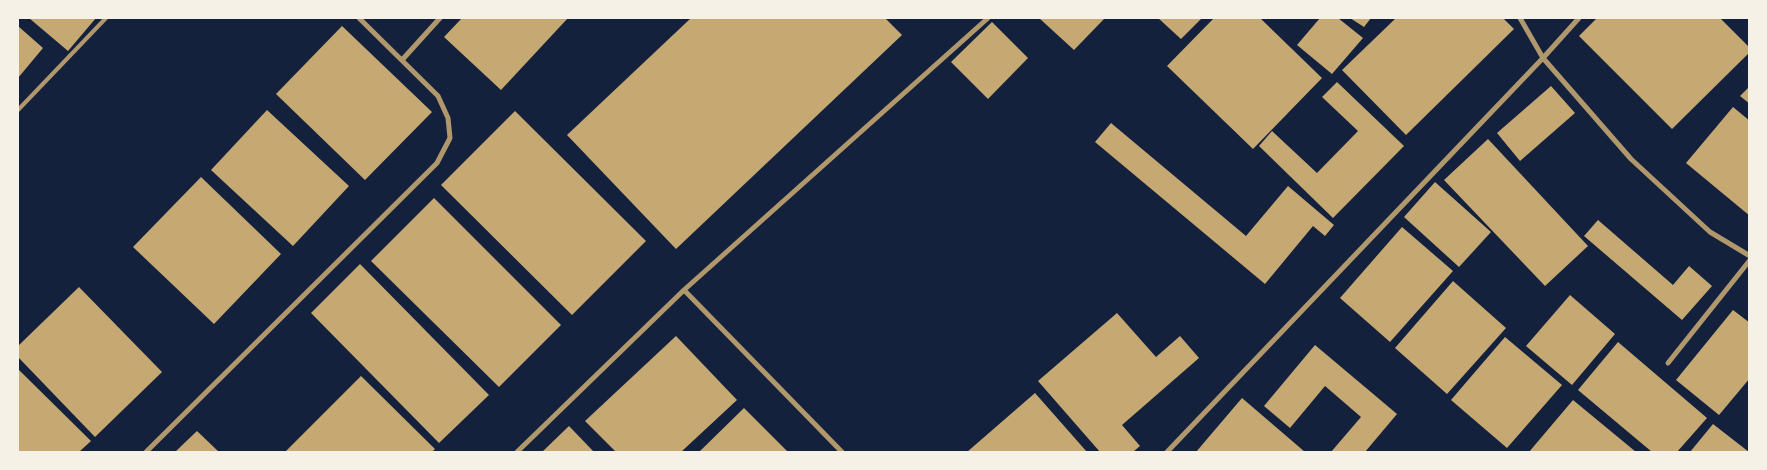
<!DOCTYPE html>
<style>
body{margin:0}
#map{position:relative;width:1767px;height:470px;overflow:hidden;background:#14213d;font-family:"Fira Sans Condensed",sans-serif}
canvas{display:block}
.frame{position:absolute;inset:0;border:19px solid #f6f1e7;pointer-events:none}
</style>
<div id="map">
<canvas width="1767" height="470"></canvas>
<div class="frame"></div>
</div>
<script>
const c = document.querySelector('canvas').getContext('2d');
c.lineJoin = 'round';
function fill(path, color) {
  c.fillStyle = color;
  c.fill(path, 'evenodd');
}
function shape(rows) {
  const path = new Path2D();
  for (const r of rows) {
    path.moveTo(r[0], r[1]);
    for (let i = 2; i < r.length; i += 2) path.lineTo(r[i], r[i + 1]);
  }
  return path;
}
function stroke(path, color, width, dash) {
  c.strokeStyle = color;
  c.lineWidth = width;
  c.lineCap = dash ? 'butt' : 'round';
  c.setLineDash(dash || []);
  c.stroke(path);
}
const building = shape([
 [29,18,96,18,68,51],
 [462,18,568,18,501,90,444,37],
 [691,18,885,18,902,35,676,249,567,135],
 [1039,18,1105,18,1074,50],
 [1158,18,1202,18,1181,39],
 [1214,18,1260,18,1322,78,1253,149,1167,66],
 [1320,18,1338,18,1363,38,1332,74,1297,45],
 [1350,18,1371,18,1364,27],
 [1396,18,1503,18,1514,29,1406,135,1342,70],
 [1597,18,1720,18,1750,48,1750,52,1672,129,1579,36],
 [992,22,1028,58,988,99,951,62],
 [18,26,43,48,18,78],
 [342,26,432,112,365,180,276,94],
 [1337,82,1404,146,1333,218,1259,146,1272,131,1317,173,1358,131,1322,97],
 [1551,86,1575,113,1520,161,1497,133],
 [1750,86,1750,104,1740,96],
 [1733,107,1750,121,1750,216,1686,163],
 [267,110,349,186,293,246,211,170],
 [515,111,646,241,572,315,441,185],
 [1111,123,1246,236,1288,186,1334,225,1325,236,1313,226,1265,284,1095,142],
 [1488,139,1588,246,1545,286,1444,180],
 [201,177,281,254,214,324,133,247],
 [1435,182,1491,232,1459,267,1404,217],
 [434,198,561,325,499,387,371,261],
 [1598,220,1673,285,1689,266,1712,286,1682,320,1584,236],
 [1402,227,1453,271,1390,342,1340,298],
 [360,264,489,395,439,443,311,313],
 [1453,281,1506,328,1447,394,1395,348],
 [79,287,162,372,95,437,18,357,18,346],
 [1570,295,1615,334,1572,385,1526,346],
 [1733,310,1750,323,1750,378,1719,415,1676,380],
 [1117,313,1156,357,1180,336,1199,358,1122,425,1140,446,1133,452,1100,452,1038,381],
 [676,336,737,400,681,452,616,452,585,421],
 [1505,337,1562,385,1507,448,1451,400],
 [1618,342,1707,418,1677,452,1652,452,1578,390],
 [1315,345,1397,414,1365,452,1331,452,1361,417,1325,386,1290,428,1264,406],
 [18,369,91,441,79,452,18,452],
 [361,376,435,449,432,452,285,452],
 [1035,393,1087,452,967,452],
 [1242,398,1305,452,1196,452],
 [1573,400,1636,452,1529,452],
 [744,408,788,452,699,452],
 [1713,424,1749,452,1690,452],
 [569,426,594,452,542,452],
 [197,431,219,452,175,452]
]);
const service = shape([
 [18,110,106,18]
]);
const minor = shape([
 [1520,18,1543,58,1631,159,1710,232,1750,256],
 [402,60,440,18],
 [684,290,842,452],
 [1668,363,1750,260],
 [146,452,437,163,450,138,448,118,438,96,359,18],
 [517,452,684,290,988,18],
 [1167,452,1543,58,1579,18]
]);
fill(building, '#c6a872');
stroke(service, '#b1986c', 4);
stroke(minor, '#b1986c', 5);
</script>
